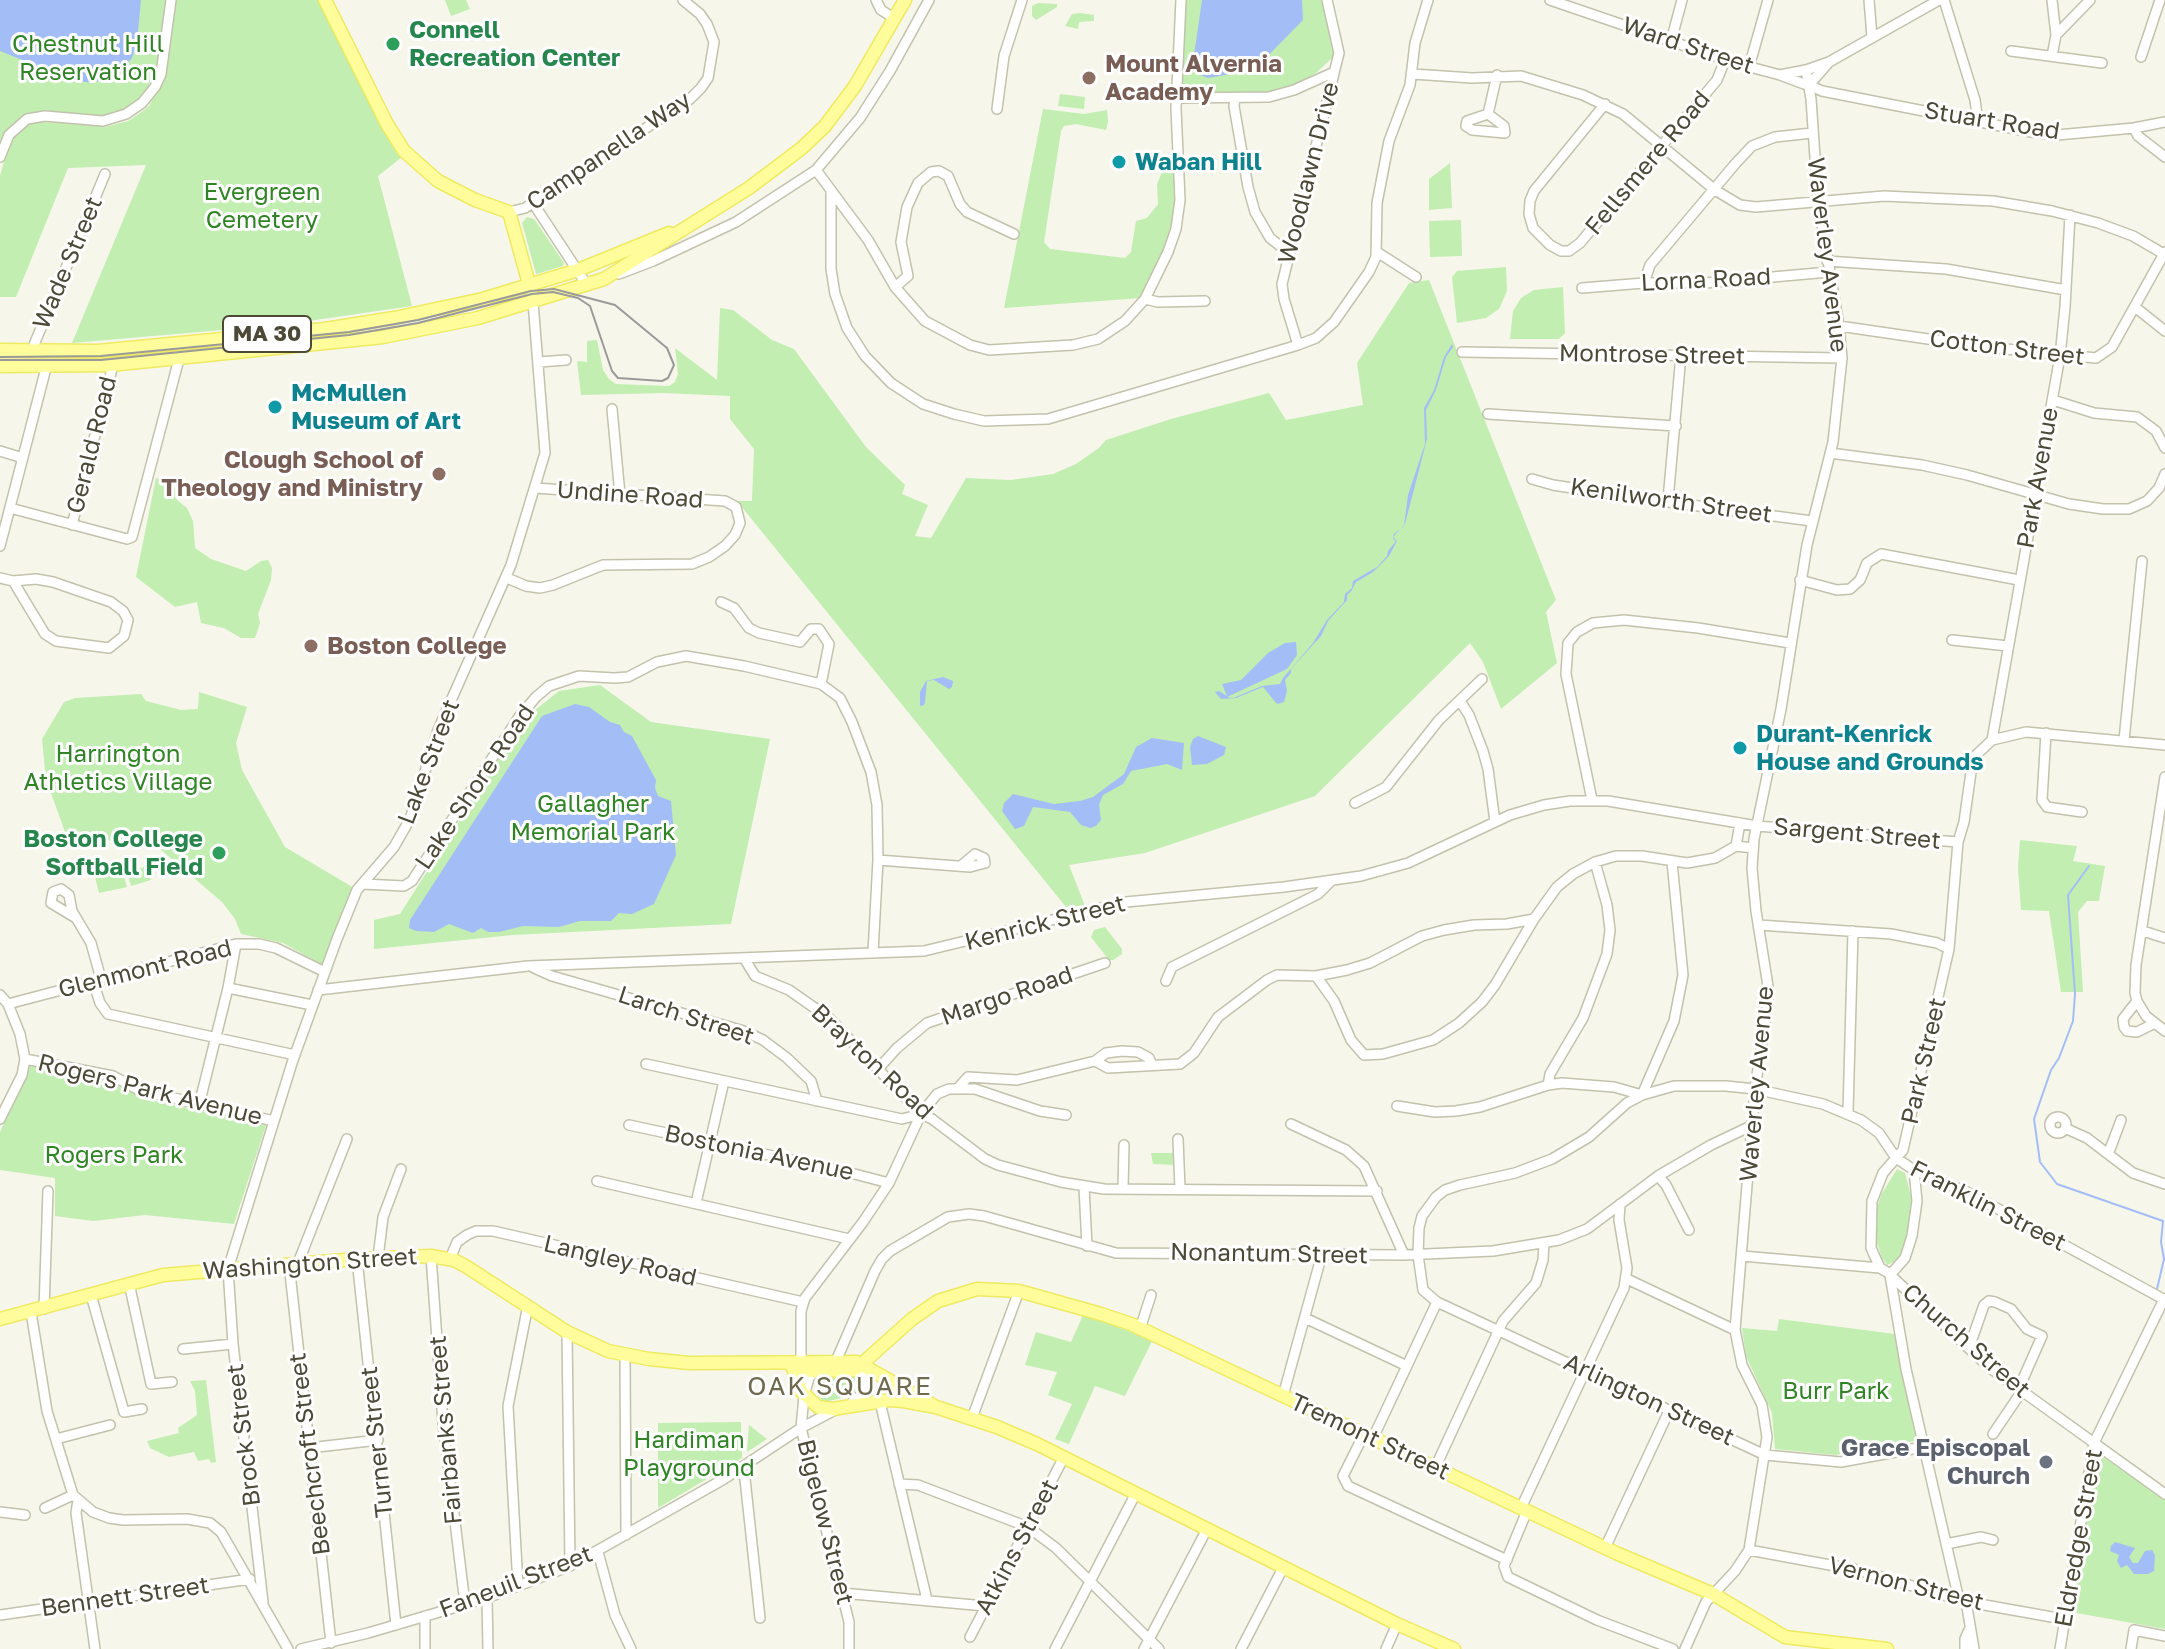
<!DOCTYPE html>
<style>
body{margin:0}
canvas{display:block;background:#f6f6eb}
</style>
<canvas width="2165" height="1649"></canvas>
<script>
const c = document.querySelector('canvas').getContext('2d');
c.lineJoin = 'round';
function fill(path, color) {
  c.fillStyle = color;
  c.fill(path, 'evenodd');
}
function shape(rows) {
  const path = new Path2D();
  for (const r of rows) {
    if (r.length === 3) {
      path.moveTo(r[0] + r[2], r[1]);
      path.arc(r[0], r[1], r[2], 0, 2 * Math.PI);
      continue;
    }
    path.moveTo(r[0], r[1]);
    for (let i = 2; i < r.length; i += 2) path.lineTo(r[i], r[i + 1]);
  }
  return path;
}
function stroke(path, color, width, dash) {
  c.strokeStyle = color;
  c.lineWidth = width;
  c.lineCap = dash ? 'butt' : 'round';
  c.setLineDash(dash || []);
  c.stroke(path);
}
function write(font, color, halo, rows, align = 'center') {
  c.font = font + ' "Golos Text",sans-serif';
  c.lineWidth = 6;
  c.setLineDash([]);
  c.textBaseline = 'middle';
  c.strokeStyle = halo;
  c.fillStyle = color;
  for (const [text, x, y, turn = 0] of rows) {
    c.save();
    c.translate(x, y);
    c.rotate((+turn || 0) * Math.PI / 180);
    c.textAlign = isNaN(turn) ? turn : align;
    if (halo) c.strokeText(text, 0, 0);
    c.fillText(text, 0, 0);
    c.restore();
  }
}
const green = shape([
 [0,0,166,0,159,59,147,90,139,101,124,111,111,116,34,114,0,147],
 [176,0,319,0,402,157,378,176,412,306,281,325,72,343,146,165,68,168,16,297,0,297,0,176,9,143,16,133,34,122,103,124,105,127,128,121,140,113,149,106,166,73,173,10],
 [445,0,466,0,470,9,451,16],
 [1185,0,1322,0,1330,36,1336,48,1333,57,1316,73,1295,85,1275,92,1184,94,1181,90],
 [1038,3,1057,4,1057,7,1036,20,1032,16,1032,6],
 [1080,13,1094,15,1094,21,1079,22,1078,29,1065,26,1072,14],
 [1060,94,1085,97,1084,109,1058,106],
 [1043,109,1084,114,1107,110,1108,122,1106,130,1076,124,1064,126,1061,131,1044,242,1050,249,1125,258,1131,252,1136,221,1147,218,1158,204,1157,184,1168,158,1175,151,1178,203,1173,230,1141,298,1004,308],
 [1450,163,1452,208,1429,210,1429,179],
 [527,217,534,219,539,226,564,263,563,266,536,274,522,223],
 [1461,220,1462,256,1430,257,1429,221],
 [1506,267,1507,291,1499,309,1486,318,1457,323,1452,277,1457,271],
 [1429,280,1556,600,1546,612,1557,663,1501,709,1483,662,1470,643,1315,796,1145,853,1069,865,1085,906,1066,907,737,501,752,501,754,449,730,419,730,396,664,393,581,395,577,361,587,362,587,341,597,340,603,370,609,379,616,384,669,386,675,382,678,374,675,348,717,380,720,308,733,310,772,340,794,349,866,447,905,485,902,494,928,505,915,536,931,538,966,478,1011,480,1053,474,1076,464,1099,448,1106,440,1171,419,1269,393,1286,420,1363,405,1357,363,1409,283],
 [1563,287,1565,333,1559,339,1510,339,1513,311,1521,298,1534,290],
 [156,478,173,481,177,500,187,508,193,521,195,548,211,559,246,571,261,561,268,560,272,568,271,580,258,614,260,623,255,638,241,638,224,628,201,623,197,602,175,607,136,577],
 [600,685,651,722,770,739,731,924,513,935,374,949,374,920,400,914,524,719,559,691],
 [199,692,247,707,236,743,242,770,285,847,354,888,323,965,283,943,241,934,235,919,222,902,153,843,68,838,65,832,46,779,42,739,64,702,75,698,141,694,146,701,181,710,198,709],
 [2020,840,2077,846,2073,861,2105,866,2099,901,2087,901,2078,912,2083,992,2061,992,2049,911,2021,910,2018,868],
 [148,866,151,880,131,886,127,872],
 [122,870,127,887,99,893,95,877],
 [1105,927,1122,949,1122,954,1113,960,1109,960,1091,937,1094,930],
 [30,1066,103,1079,148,1099,266,1125,234,1224,145,1215,93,1221,55,1216,55,1178,0,1170,0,1132],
 [1151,1153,1175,1153,1175,1165,1153,1164],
 [1897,1169,1905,1173,1913,1204,1903,1249,1896,1261,1887,1265,1882,1258,1876,1240,1877,1208,1881,1195],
 [1084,1313,1152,1341,1125,1396,1095,1386,1069,1444,1055,1439,1072,1404,1048,1395,1057,1372,1025,1365,1036,1332,1071,1342],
 [1779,1319,1895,1334,1916,1435,1915,1441,1835,1455,1775,1449,1772,1413,1746,1356,1742,1328,1777,1331],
 [854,1376,858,1388,853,1395,829,1401,823,1401,816,1394,816,1383,820,1378],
 [206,1380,216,1462,211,1463,209,1459,198,1461,194,1452,169,1457,150,1448,147,1441,179,1433,178,1428,197,1415,195,1391,190,1381],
 [741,1422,742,1458,658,1508,658,1423],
 [749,1425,767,1439,747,1452],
 [2102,1456,2165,1500,2165,1629,2077,1613,2073,1608,2098,1457]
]);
const water = shape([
 [0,0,141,0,137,42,132,58,116,76,92,83,72,80,0,51],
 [1202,0,1302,0,1303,20,1254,70,1208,78,1198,74,1193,62],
 [1452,344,1453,347,1446,357,1436,390,1426,410,1427,439,1405,524,1393,537,1397,541,1389,556,1373,572,1356,582,1352,590,1347,595,1347,600,1328,621,1321,636,1291,669,1291,673,1285,680,1287,691,1284,702,1277,704,1263,687,1236,698,1221,699,1215,692,1219,691,1227,696,1222,684,1241,680,1268,653,1285,643,1296,642,1297,655,1287,669,1227,697,1233,698,1262,686,1280,684,1283,678,1313,643,1327,620,1344,602,1345,594,1352,588,1353,581,1377,567,1387,556,1388,551,1396,541,1393,539,1393,536,1394,534,1404,526,1408,495,1425,444,1424,408,1434,390,1444,357],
 [943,677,953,681,952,687,949,689,934,680,927,681,925,702,924,705,920,706,920,692,926,681],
 [575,704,589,707,610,722,620,725,624,732,632,736,656,780,655,788,658,796,671,801,676,855,654,904,632,914,619,913,611,921,580,921,559,927,523,926,499,932,488,932,481,928,473,933,449,924,434,932,416,931,409,928,410,920,542,716],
 [1198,736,1226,747,1224,755,1207,764,1192,765,1190,747,1193,739],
 [1152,738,1184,743,1182,770,1167,764,1131,771,1123,784,1103,795,1099,805,1101,820,1096,826,1090,828,1081,825,1070,812,1033,807,1024,826,1015,829,1002,811,1004,803,1013,794,1054,804,1080,801,1093,797,1124,774,1136,747],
 [2115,1542,2135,1548,2129,1557,2133,1563,2138,1563,2145,1551,2152,1550,2155,1555,2154,1571,2148,1574,2134,1574,2127,1565,2121,1568,2117,1561,2119,1555,2110,1551,2111,1546]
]);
const stream = shape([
 [2089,866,2068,895,2075,994,2073,1021,2059,1058,2051,1070,2034,1119,2040,1162,2057,1184,2163,1221,2161,1242,2164,1259,2157,1289]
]);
const minor = shape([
 [876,0,881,10,894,18],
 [1550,0,1735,63,1780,75,1804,84,1809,85,1829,62],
 [1869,0,1872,37],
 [1944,0,1975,100,1978,122],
 [2056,35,2090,0],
 [1671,41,1682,0],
 [2011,51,2102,63],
 [2052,56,2056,35,2052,0],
 [2141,57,2160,0],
 [1749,67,1768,0],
 [1413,74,1472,78,1521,76,1583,95,1623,114,1715,190,1740,205,1756,207,1884,196,1993,201,2052,211,2098,223,2133,236,2164,254],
 [1780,75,1806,70,1829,62,1939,0],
 [1809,85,1822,91,2031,132,2057,135,2134,128,2138,136,2165,157],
 [1177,98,1269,97,1294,90,1332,73],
 [1235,98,1234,106,1248,187,1255,212,1270,238,1279,245,1290,248],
 [1605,104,1534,191,1530,201,1529,214,1533,228,1550,245,1561,251,1569,251,1580,243,1717,80,1725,60],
 [997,109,1004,56,1022,0],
 [1488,114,1504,126,1505,133,1472,130,1466,126,1467,121,1488,114,1497,75],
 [2134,128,2165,122],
 [0,157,9,135,27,119,45,116,103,121,126,114,142,103,155,87,161,74,171,0],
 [816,170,868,240,895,287,925,321,970,345,989,350,1073,345,1098,339,1125,321,1145,299,1168,252,1176,229,1180,200,1176,108,1181,0],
 [831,191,831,269,835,294,847,328,865,356,891,383,923,404,954,414,984,421,1048,419,1298,345,1316,338,1334,322,1369,272,1376,257,1377,203,1389,141,1410,85,1415,43,1428,0],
 [533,203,587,285],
 [509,212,525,208,690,99,701,88,708,78,714,42,707,24,700,14,683,0],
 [1377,252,1416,277],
 [1827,261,1946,269,2066,290],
 [619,274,653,261,736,222,816,170,860,118,890,71,929,0],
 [1644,283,1650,265,1736,163,1752,146,1775,137,1812,133],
 [895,287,908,276,901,242,907,207,918,183,931,172,939,171,948,176,960,204,967,212,1014,234],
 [1582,288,1644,283,1705,283,1829,272],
 [1145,299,1158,302,1205,301],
 [2135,307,2165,331],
 [1839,326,1976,346,2096,358,2112,347,2165,252],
 [1298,345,1284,299,1282,284,1339,53,1327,0],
 [31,352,105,174],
 [1462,352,1842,358],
 [539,362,566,360],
 [2053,400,2094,413,2137,417,2156,431,2165,448],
 [612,409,620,495],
 [1488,414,1676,426],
 [0,451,23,458],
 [1830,453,1922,465,1967,475,2069,504,2103,509,2129,509,2147,501,2159,488,2165,474],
 [1532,479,1553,485,1623,496,1812,521],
 [1668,500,1681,355],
 [10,508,127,539,132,537,179,359],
 [72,525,113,365],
 [0,546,46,368],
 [0,578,13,581,36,579,53,582,111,602,123,611,128,620,124,636,109,648,56,641,45,634,13,581],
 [507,578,526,586,540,588,553,585,603,565,692,564,709,557,725,546,735,535,740,523,736,507,725,501,535,488],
 [1800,580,1837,590,1850,589,1860,580,1867,563,1881,554,2019,580],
 [721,602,734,608,749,628,759,633,800,642,811,629,819,629,829,644,821,684],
 [1952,640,2008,646],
 [1460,701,1469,715,1483,751,1488,769,1495,822],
 [2046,733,2042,800,2047,807,2082,812],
 [1992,740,2060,356,2065,307,2070,215],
 [2124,740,2142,561],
 [2165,777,2136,965,2135,993,2137,1001,2146,1016,2165,1031],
 [1592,800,1566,674,1568,643,1577,632,1593,623,1624,620,1698,628,1790,643],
 [1355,803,1386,787,1439,720,1482,679],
 [1736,846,1740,823],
 [878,860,970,867,985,863,984,858,975,854,962,865],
 [1672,862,1683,975,1674,1021,1642,1095,1627,1103,1589,1137,1552,1159,1515,1173,1460,1185,1445,1190,1436,1197,1422,1216,1419,1228,1418,1255,1423,1290,1437,1302,1765,1455,1841,1462,1923,1447],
 [363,884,404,886,412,881,519,717,536,697,549,686,579,676,614,678,628,677,657,662,686,656,744,666,821,684,840,698,852,722,871,772,877,805,878,860,873,952],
 [76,918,51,903,53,892,61,889,69,895,72,911,91,943,101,979],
 [1759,925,1891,934,1937,943,1949,949],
 [2143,931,2165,938],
 [744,958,755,976,789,990,829,1018,921,1114,932,1119,985,1159,998,1165,1061,1182,1104,1189,1377,1191],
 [534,968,552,976,744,1031,763,1040,787,1058,811,1081,817,1101],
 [1316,976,1334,1001,1351,1040,1364,1055,1383,1054,1433,1040,1459,1023,1482,1002,1495,985,1534,919,1557,887,1573,874,1595,862,1616,856,1642,856,1687,863,1715,858,1736,846,1753,848],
 [93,981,100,1003,108,1014,295,1055],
 [1166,981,1172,967,1318,894,1331,881],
 [228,988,312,1005],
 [318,990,528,966,924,951,1126,902,1284,887,1361,876,1408,863,1510,815,1544,805,1570,801,1608,801,1757,826,1958,842],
 [0,995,8,1004,20,1034,25,1059,22,1075,0,1119],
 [2137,1001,2123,1019,2124,1027,2127,1031,2137,1032,2153,1024],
 [8,1004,236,944,259,944,276,948,325,972],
 [25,1059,113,1076,139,1090,274,1121],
 [1095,1061,1108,1068,1180,1064,1194,1053,1218,1017,1267,980,1277,975,1316,976,1347,970,1370,963,1422,936,1444,930,1474,925,1507,924,1534,919],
 [646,1064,902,1119,921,1114],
 [878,1069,897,1048,927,1023,1105,963],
 [1548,1085,1550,1074,1583,1018,1607,954,1610,930,1607,905,1595,862],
 [957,1089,968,1077,1017,1080,1095,1061,1106,1053,1122,1051,1138,1052,1149,1058,1152,1065],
 [199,1105,228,988,236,944],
 [1397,1106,1435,1112,1456,1111,1480,1107,1548,1085,1562,1083,1614,1087,1642,1095,1674,1086,1726,1086,1755,1089,1823,1104,1861,1120,1879,1133,1896,1158,1914,1170,1967,1192,2165,1300],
 [1848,1112,1853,931],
 [2058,1125,8],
 [1291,1124,1346,1150,1364,1166,1404,1255],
 [629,1125,843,1171,889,1183],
 [2067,1129,2087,1138,2133,1173,2165,1184],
 [1178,1139,1180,1189],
 [2109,1152,2121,1120],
 [1914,1170,1917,1201,1912,1236,1905,1258,1890,1275,1906,1369,1959,1600],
 [1658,1176,1666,1185,1689,1230],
 [597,1181,849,1239],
 [1084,1187,1087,1246],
 [1123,1189,1124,1145],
 [696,1203,724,1081],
 [431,1256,443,1423,465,1604],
 [1742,1256,1880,1268,1887,1272,1990,1368,2165,1494],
 [378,1258,383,1217,401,1169],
 [357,1259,396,1625],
 [450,1259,457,1242,467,1235,476,1231,493,1231,803,1302],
 [298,1263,347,1139],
 [289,1264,331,1643],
 [1880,1268,1871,1248,1872,1201,1883,1173,1903,1150,1949,949,1958,842,1964,822,1973,758,1992,740,2026,732,2165,745],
 [1627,1279,1735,1330],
 [129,1283,151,1384,172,1382],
 [91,1295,124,1412,142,1409],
 [44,1309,48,1191],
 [31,1312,47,1411,73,1495,93,1512,109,1518,123,1520,187,1519,210,1523,221,1532,288,1649],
 [1305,1318,1407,1366],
 [1140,1329,1151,1295],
 [567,1332,570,1566],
 [1969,1348,1984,1305,1989,1301,1995,1302,2011,1309,2027,1329,2042,1336,2019,1388],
 [183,1349,233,1344],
 [625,1355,626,1535],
 [832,1361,836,1361,875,1271,882,1259,890,1251,948,1217,969,1214,984,1216,1116,1253,1404,1255,1493,1251,1559,1240,1587,1229,1658,1176,1711,1145,1753,1125],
 [801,1367,801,1311,805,1298,863,1222,889,1183,921,1114,937,1094,949,1089,975,1089,1040,1111,1066,1115],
 [815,1370,809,1378,804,1396,801,1428,849,1622,849,1649],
 [1283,1396,1322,1254],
 [880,1402,927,1600],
 [852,1403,864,1392,862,1365],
 [972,1418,1019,1291],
 [1364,1434,1343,1476,1348,1486,1507,1560],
 [1993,1434,2022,1391],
 [1373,1438,1437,1302],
 [56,1439,110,1425],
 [309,1448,378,1440],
 [1435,1468,1503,1321,1536,1283,1543,1260,1544,1243],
 [741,1469,745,1479,760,1618],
 [899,1484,918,1485,1028,1527,1056,1548,1159,1649],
 [78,1500,76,1513,95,1649],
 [45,1508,73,1495],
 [1521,1508,1624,1288,1627,1268,1619,1220,1620,1204],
 [1527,1511,1504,1566,1508,1577,1597,1620,1673,1649],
 [0,1512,25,1515],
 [1946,1544,1981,1537,1993,1540],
 [1605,1548,1669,1411],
 [1749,1550,1857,1570,1968,1602,2063,1619],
 [598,1552,615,1615,631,1649],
 [518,1586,508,1406,528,1305],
 [842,1593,985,1606],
 [487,1598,488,1649],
 [1966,1601,1974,1649],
 [263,1602,233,1344,228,1269,293,1060,337,939,357,890,394,847,410,819,438,730,511,565,545,453,533,302],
 [0,1615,250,1579],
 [425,1616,425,1649],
 [970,1637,1064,1457],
 [301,1649,368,1633,487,1598,570,1566,724,1479,801,1428,835,1410],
 [1055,1649,1136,1493],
 [1144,1649,1207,1529],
 [1241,1649,1284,1566],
 [1386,1649,1397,1624],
 [1685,1649,1706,1602,1735,1571,1749,1550,1767,1437,1762,1405,1742,1365,1735,1330,1755,1089,1768,1003,1768,986,1756,911,1752,868,1754,839,1781,709,1807,545,1833,442,1842,358,1839,326,1818,201,1811,99,1806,70],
 [1965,1649,1965,1639,1969,1630],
 [2060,1649,2094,1443,2164,1299],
 [2131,1649,2134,1630,2165,1636]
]);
const major = shape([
 [325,0,387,124,404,151,438,181,475,200,509,212,531,291],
 [0,350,98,351,325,329,394,318,483,299,578,270,669,233],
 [0,366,110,365,383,337,478,318,604,279,749,188,802,148,825,126,855,86,905,0],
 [0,1319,163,1275,357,1259,431,1256,454,1260,467,1267,567,1332,608,1351,649,1359,689,1363,857,1362,936,1407],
 [791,1363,810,1371,855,1370,912,1319,938,1301,977,1289,1019,1291,1101,1314,1131,1324,1616,1553,1713,1594,1785,1637,1887,1649],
 [791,1363,801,1391,818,1407,833,1409,889,1400,903,1401,936,1407,997,1427,1037,1444,1397,1624,1454,1649]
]);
const tram = shape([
 [0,357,101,356,349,332,418,320,531,291,554,289,615,305,667,348,674,365,668,378,662,381,618,378,612,371,590,306,578,298,553,292,532,294,418,323,349,335,101,360,0,360]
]);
const markers = [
 [393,44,8,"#2e9e5b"],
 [1089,78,8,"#8d6e63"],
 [1119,162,8,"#0f9aa8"],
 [275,407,8,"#0f9aa8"],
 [439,474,8,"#8d6e63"],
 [311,646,8,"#8d6e63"],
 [1740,748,8,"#0f9aa8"],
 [219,853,8,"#2e9e5b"],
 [2046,1462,8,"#6b7280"]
];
const shields = [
 [267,334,88]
];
const shieldNames = [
 ["MA 30",267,334]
];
const leisureNames = [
 ["Connell",409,30],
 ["Recreation Center",409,58],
 ["Boston College",203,839,"right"],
 ["Softball Field",203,867,"right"]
];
const parkNames = [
 ["Chestnut Hill",88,44],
 ["Reservation",88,72],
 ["Evergreen",262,192],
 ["Cemetery",262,220],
 ["Harrington",118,754],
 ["Athletics Village",118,782],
 ["Gallagher",593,804],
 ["Memorial Park",593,832],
 ["Rogers Park",114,1155],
 ["Burr Park",1836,1391],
 ["Hardiman",689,1440],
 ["Playground",689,1468]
];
const streetNames = [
 ["Ward Street",1688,46,18],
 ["Stuart Road",1992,121,9],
 ["Campanella Way",609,151,-34],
 ["Fellsmere Road",1648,163,-50],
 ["Woodlawn Drive",1309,173,-76],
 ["Waverley Avenue",1827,255,83],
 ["Wade Street",68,263,-67],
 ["Lorna Road",1706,280,-3],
 ["Cotton Street",2007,348,7],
 ["Montrose Street",1652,355,1],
 ["Gerald Road",92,445,-76],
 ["Park Avenue",2038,478,-80],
 ["Undine Road",630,495,4],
 ["Kenilworth Street",1671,501,8],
 ["Lake Street",429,762,-69],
 ["Lake Shore Road",475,787,-56],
 ["Sargent Street",1857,834,5],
 ["Kenrick Street",1045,923,-14],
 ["Glenmont Road",145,969,-14],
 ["Margo Road",1007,996,-19],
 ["Larch Street",686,1016,18],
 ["Park Street",1924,1061,-77],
 ["Brayton Road",872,1062,43],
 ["Waverley Avenue",1757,1084,-85],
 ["Rogers Park Avenue",150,1090,14],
 ["Bostonia Avenue",759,1153,12],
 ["Franklin Street",1988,1206,27],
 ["Nonantum Street",1269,1254,1],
 ["Langley Road",620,1261,13],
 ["Washington Street",310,1264,-4],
 ["Church Street",1966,1341,41],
 ["Arlington Street",1649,1400,25],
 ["Fairbanks Street",446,1430,-95],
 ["Brock Street",244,1435,-97],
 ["Tremont Street",1370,1437,25],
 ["Turner Street",377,1442,-96],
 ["Beechcroft Street",310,1454,-97],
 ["Bigelow Street",825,1522,76],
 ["Eldredge Street",2079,1538,-80],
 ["Atkins Street",1017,1547,-62],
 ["Faneuil Street",516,1582,-21],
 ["Vernon Street",1906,1584,14],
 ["Bennett Street",125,1597,-8]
];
const educationNames = [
 ["Mount Alvernia",1105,64],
 ["Academy",1105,92],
 ["Clough School of",423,460,"right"],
 ["Theology and Ministry",423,488,"right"],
 ["Boston College",327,646]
];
const cultureNames = [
 ["Waban Hill",1135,162],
 ["McMullen",291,393],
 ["Museum of Art",291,421],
 ["Durant-Kenrick",1756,734],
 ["House and Grounds",1756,762]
];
const worshipNames = [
 ["Grace Episcopal",2030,1448],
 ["Church",2030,1476]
];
const neighbourhoodNames = [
 ["OAK SQUARE",840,1387]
];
fill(green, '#c2eeb1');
fill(water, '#a3bef7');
stroke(stream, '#a3bef7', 2);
stroke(minor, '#c3c2ac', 12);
stroke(major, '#eeea61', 15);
stroke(minor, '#fff', 9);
stroke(major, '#fffd9b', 12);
stroke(tram, '#9a9a9a', 2);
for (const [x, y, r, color] of markers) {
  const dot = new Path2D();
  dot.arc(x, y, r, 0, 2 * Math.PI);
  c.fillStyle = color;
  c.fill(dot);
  stroke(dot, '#fff', 3);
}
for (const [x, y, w] of shields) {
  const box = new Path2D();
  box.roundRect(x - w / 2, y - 18, w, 36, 6);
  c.fillStyle = '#fff';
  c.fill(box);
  stroke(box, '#4c4937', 2);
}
write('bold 22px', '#4c4937', null, shieldNames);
write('bold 24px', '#27864d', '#fff', leisureNames, 'left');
write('24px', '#2f8424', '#fff', parkNames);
write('24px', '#4c4937', '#fff', streetNames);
write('bold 24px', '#785e54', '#fff', educationNames, 'left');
write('bold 24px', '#0d838f', '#fff', cultureNames, 'left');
write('bold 24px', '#5b616d', '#fff', worshipNames, 'right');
c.letterSpacing = '2px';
write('26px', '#706b4e', '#fff', neighbourhoodNames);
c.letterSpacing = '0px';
</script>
